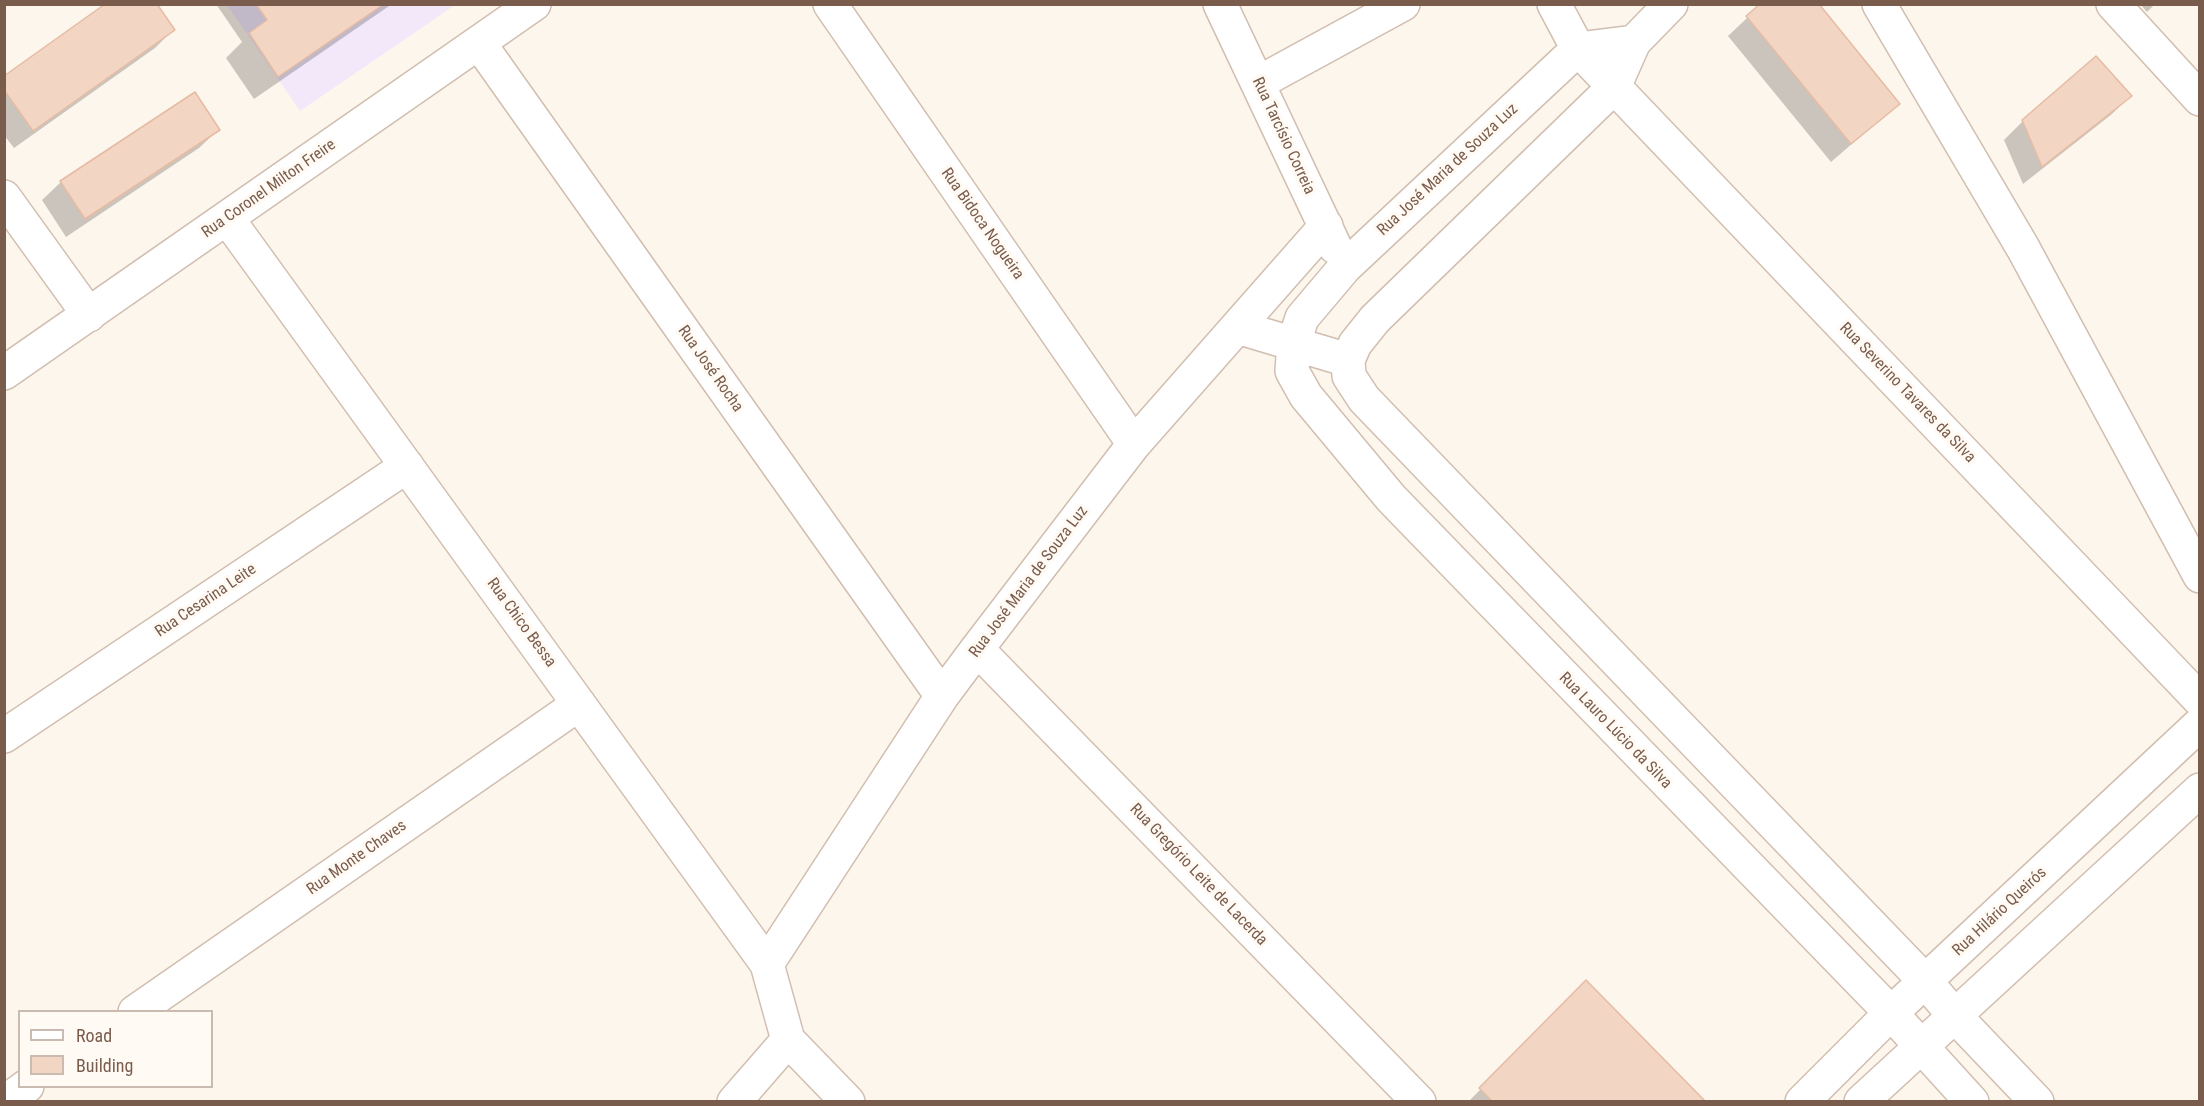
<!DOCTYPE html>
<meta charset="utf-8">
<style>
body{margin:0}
#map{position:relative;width:2204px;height:1106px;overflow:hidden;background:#fdf6ec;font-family:"Roboto Condensed",sans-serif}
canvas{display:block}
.frame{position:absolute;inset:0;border:6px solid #7a5c4d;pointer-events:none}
.legend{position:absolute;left:18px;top:1010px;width:195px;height:78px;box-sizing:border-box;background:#fffaf3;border:2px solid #cabbb1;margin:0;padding:8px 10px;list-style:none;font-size:18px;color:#7a5c4d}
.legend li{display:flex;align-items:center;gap:12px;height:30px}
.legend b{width:30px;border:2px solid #cabbb1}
</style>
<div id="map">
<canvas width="2204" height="1106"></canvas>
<div class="frame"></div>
<ul class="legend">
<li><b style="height:8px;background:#fff"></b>Road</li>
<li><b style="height:16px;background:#f3d5c3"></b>Building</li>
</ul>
</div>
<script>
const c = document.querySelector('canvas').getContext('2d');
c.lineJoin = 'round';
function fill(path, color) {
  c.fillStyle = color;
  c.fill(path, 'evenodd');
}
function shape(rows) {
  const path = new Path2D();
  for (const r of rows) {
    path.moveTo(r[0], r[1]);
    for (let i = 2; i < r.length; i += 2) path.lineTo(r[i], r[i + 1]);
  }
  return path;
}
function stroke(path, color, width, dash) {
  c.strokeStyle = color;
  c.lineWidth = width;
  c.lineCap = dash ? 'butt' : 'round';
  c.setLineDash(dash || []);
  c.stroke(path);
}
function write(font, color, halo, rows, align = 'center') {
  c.font = font + ' "Roboto Condensed",sans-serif';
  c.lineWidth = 6;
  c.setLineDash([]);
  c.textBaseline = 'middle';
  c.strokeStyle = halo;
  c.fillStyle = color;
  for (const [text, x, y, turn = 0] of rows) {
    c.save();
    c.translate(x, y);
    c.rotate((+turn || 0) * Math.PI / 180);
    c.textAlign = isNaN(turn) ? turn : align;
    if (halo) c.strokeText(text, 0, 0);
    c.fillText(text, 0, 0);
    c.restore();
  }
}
const education = shape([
 [227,5,455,5,300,111]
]);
const shadow = shape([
 [216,4,392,4,254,99,226,58,242,42],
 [1762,4,1898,104,1831,162,1728,36],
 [2140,4,2155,4,2147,12],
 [173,30,155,48,14,148,4,135,4,78],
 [2130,96,2112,114,2023,184,2004,140,2023,121],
 [218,130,199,148,66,237,42,200,61,182],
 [1563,1006,1704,1102,1468,1102]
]);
const building = shape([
 [105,4,157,4,175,30,33,131,4,90,4,76,105,4],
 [256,4,384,4,278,77,249,33,267,20,256,4],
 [1760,4,1819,4,1900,104,1851,144,1746,16,1760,4],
 [2096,56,2132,96,2042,167,2022,120,2096,56],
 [195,92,220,130,85,219,60,181,195,92],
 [1586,980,1706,1102,1493,1102,1479,1088,1586,980]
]);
const minor = shape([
 [830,4,1134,444],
 [1220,4,1335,247],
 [1554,4,1578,49,2200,700],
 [1671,4,1634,42,1614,87,1375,319,1355,344,1348,360,1349,376,1364,399,1926,982,1954,1015,2037,1102],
 [1879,4,2023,248,2200,576],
 [2113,4,2200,99],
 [1634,42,1578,49,1345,267,1302,318,1294,342,1292,371,1306,396,1391,498,1891,1013,1972,1102],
 [479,43,942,696],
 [1258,83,1403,4],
 [4,197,89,315],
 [227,218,767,964,788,1040,848,1102],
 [1237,327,1348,360],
 [4,373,534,4],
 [977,649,1419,1102],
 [4,736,407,466],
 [767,964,942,696,977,649,1134,444,1326,226],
 [135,1012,579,704],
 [5,1102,27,1086],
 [734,1102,788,1040],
 [1802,1102,1891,1013,2200,724],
 [1861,1102,2200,790]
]);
const streetNames = [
 ["Rua Tarcísio Correia",1283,136,65],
 ["Rua José Maria de Souza Luz",1448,170,-43],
 ["Rua Coronel Milton Freire",269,189,-35],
 ["Rua Bidoca Nogueira",982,224,55],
 ["Rua José Rocha",710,369,55],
 ["Rua Severino Tavares da Silva",1907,393,46],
 ["Rua José Maria de Souza Luz",1029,582,-53],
 ["Rua Cesarina Leite",206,601,-34],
 ["Rua Chico Bessa",521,623,54],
 ["Rua Lauro Lúcio da Silva",1615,731,46],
 ["Rua Monte Chaves",357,858,-35],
 ["Rua Gregório Leite de Lacerda",1198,875,46],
 ["Rua Hilário Queirós",2000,912,-43]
];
fill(education, '#f3e8fa');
fill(shadow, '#0003');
fill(building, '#f3d5c3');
stroke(building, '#e6bba3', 1.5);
stroke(minor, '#d1beb0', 36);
stroke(minor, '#fff', 33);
write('16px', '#7a5c4d', '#fffaf3', streetNames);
</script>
